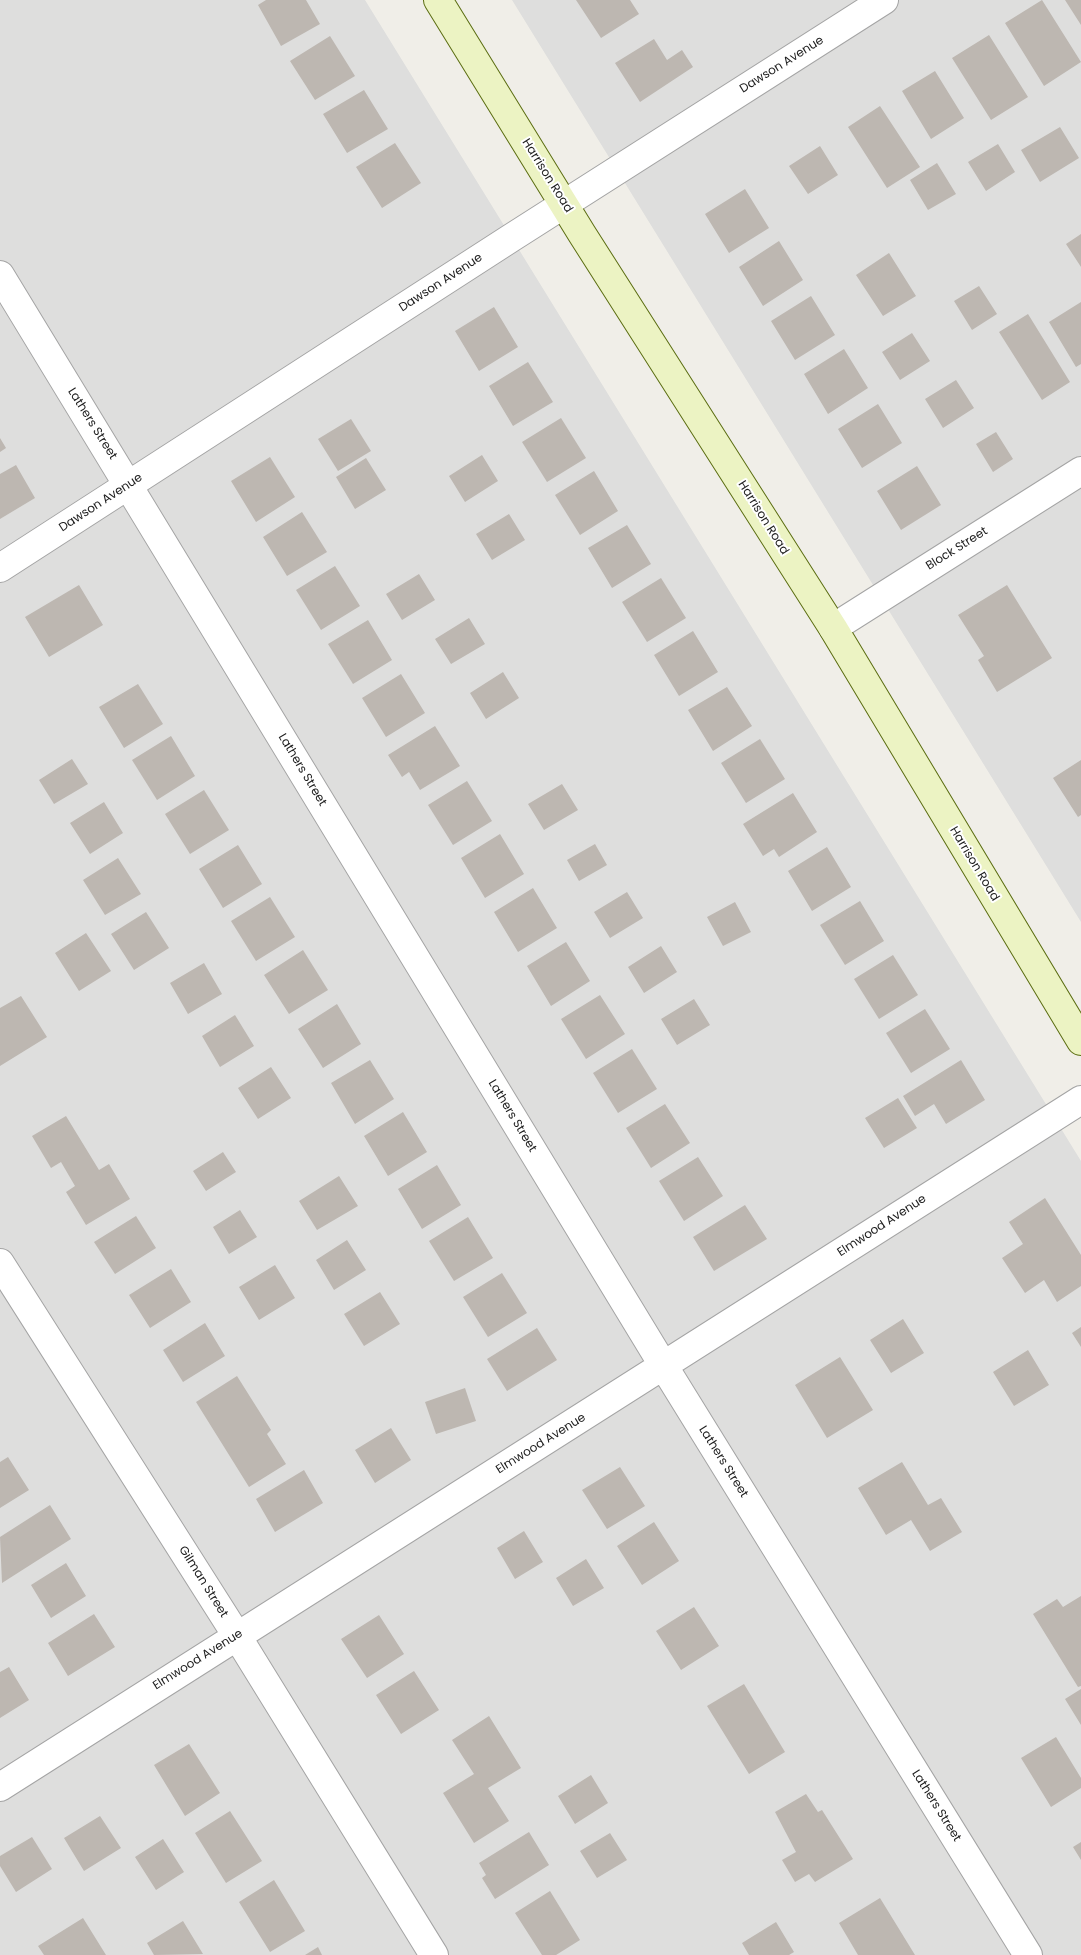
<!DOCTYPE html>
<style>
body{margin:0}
canvas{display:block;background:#f0eee8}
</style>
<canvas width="1081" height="1955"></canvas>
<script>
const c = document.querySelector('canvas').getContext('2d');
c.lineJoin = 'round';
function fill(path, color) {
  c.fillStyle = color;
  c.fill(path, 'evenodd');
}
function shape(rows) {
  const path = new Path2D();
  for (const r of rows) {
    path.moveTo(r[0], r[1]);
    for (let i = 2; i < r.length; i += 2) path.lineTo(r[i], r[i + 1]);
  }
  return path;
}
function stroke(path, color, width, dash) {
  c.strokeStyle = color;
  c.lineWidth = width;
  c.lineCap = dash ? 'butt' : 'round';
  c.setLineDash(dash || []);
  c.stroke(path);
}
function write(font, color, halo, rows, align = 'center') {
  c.font = font + ' Poppins,sans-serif';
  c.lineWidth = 4;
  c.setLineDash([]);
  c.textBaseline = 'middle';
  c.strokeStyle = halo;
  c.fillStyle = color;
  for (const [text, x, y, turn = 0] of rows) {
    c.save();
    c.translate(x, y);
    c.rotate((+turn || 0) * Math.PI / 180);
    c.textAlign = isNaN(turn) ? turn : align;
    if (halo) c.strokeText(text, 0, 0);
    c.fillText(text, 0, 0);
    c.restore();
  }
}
const residential = shape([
 [0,0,365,0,1081,1161,1081,1955,0,1955],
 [512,0,1081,0,1081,922]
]);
const building = shape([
 [266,0,306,0,320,24,281,46,258,5],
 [576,0,630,0,639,14,601,38],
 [1042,0,1081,62,1044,86,1005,23],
 [1065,0,1081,0,1081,25],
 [989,35,1028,97,991,120,952,58],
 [330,36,355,76,315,100,290,61],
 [654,39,667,60,682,50,693,67,640,102,615,63],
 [935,71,964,118,931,139,902,91],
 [364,90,388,129,347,153,323,114],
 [880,106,920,167,887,188,848,127],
 [1060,127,1079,158,1040,182,1021,150],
 [395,143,421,183,382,208,356,167],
 [998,144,1015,172,986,191,968,162],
 [820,146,838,175,808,194,789,166],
 [937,163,956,194,928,210,910,180],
 [745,189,769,228,729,253,705,214],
 [1081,234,1081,267,1066,244],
 [779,241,803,280,763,306,739,267],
 [889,253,916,296,883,316,856,275],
 [979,286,997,314,972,330,954,301],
 [811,296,835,335,795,360,771,321],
 [1081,302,1081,364,1076,367,1049,322],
 [494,307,518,347,479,371,455,331],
 [1028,314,1070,382,1042,400,999,332],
 [912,333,930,361,900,380,882,352],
 [844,349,868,388,828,414,804,374],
 [528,362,553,402,513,426,489,386],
 [956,380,974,408,943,428,925,399],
 [878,404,902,443,862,468,838,429],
 [561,418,586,458,547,482,522,442],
 [351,419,371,451,338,471,318,439],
 [996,432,1013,459,993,472,976,444],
 [0,438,6,448,0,452],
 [482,455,498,481,465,502,449,476],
 [270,457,295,497,256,522,231,481],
 [366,458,386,490,355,509,336,477],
 [16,465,35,498,0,519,0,474],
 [917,466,941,505,901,530,877,491],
 [594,471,618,511,580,535,555,495],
 [302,512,327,552,287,576,263,537],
 [509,514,525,540,492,560,476,534],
 [627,525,651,564,612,588,588,548],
 [335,566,360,606,321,630,296,590],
 [419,574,435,600,402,620,386,594],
 [661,578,686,618,647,642,622,602],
 [79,585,103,625,49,657,25,617],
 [1007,585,1052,658,997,692,978,660,984,656,958,615],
 [469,618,485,644,451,664,435,639],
 [368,620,392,660,353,684,328,644],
 [693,631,718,672,679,696,654,655],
 [503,672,519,698,486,719,470,693],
 [401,674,425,713,386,737,362,698],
 [138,684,163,724,124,748,99,707],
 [727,687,752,726,713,751,688,710],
 [435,726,460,766,420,790,409,772,402,777,388,755],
 [171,736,195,776,157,800,132,760],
 [760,739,785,779,746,803,721,763],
 [72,759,88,784,54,804,39,780],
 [1081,760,1081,815,1078,817,1053,778],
 [467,781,492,821,453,845,428,805],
 [562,784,578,810,544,830,528,804],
 [204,790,229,830,190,854,165,814],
 [793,793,817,832,779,857,774,849,763,856,743,824],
 [104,802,123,833,90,854,70,823],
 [500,834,524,874,485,898,461,858],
 [595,844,607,865,579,881,567,860],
 [238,845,262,884,223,908,199,869],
 [827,847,851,887,812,911,788,871],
 [118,858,141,894,105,915,83,880],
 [533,888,557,928,518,952,494,912],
 [627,892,643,918,610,938,594,912],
 [270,897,295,937,256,961,231,921],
 [860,901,884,941,845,965,820,925],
 [735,902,751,932,723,946,707,917],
 [146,912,169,948,134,970,111,934],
 [86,933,111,971,79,991,55,953],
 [566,942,590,981,551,1006,527,966],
 [661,946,677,972,644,993,628,967],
 [303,950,328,990,289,1014,264,975],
 [893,955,918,995,879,1019,854,979],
 [204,963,222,994,188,1014,170,983],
 [600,995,625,1034,586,1059,561,1019],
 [21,996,47,1037,0,1066,0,1008],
 [694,999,710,1025,677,1045,661,1019],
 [337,1004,361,1044,323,1068,298,1029],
 [925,1009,950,1049,911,1073,886,1033],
 [235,1015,254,1046,220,1067,202,1036],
 [632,1049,657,1089,618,1113,593,1073],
 [370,1060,394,1099,355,1124,331,1083],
 [961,1060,985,1100,946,1124,934,1104,915,1116,903,1096],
 [271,1067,291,1098,258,1119,238,1088],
 [898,1098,917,1128,884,1148,865,1118],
 [665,1104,690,1143,651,1168,626,1128],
 [403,1112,427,1152,388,1176,364,1136],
 [66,1116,99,1170,109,1164,130,1199,86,1225,66,1192,75,1186,61,1162,51,1168,32,1136],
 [223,1152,236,1172,206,1191,193,1171],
 [698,1157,723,1196,684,1221,659,1181],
 [437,1165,461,1205,422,1229,398,1189],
 [339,1176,358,1206,317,1230,299,1201],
 [1045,1198,1081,1255,1081,1286,1057,1302,1044,1280,1025,1293,1002,1258,1023,1244,1009,1222],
 [745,1205,767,1239,714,1271,693,1237],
 [240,1210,257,1237,229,1254,213,1227],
 [136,1216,156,1248,115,1274,94,1242],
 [468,1217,493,1258,454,1281,429,1241],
 [347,1240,366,1270,334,1290,316,1260],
 [275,1265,295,1298,259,1320,239,1287],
 [171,1269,191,1302,150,1328,129,1295],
 [502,1273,527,1313,488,1337,463,1297],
 [380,1292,400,1324,364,1346,344,1314],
 [903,1319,924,1353,891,1373,870,1340],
 [205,1323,225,1356,183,1382,163,1350],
 [1081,1327,1081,1347,1072,1333],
 [537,1328,557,1360,507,1391,487,1359],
 [1028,1350,1049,1385,1014,1406,993,1372],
 [840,1357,873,1410,827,1438,795,1385],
 [237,1376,271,1430,267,1434,286,1464,249,1487,196,1402],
 [465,1388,476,1421,436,1434,425,1402],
 [391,1428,411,1460,375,1483,355,1450],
 [8,1457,29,1490,0,1508,0,1462],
 [902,1462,928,1505,941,1498,962,1532,930,1551,911,1520,886,1535,858,1488],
 [620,1467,645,1506,607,1529,582,1490],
 [304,1470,323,1503,275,1532,256,1499],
 [50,1505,71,1539,2,1583,0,1537],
 [654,1522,679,1561,642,1585,617,1546],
 [524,1531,543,1562,515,1579,497,1548],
 [586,1559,604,1588,573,1606,556,1578],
 [66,1563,86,1596,51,1618,31,1585],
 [1081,1596,1081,1686,1078,1687,1033,1614,1057,1599,1063,1607],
 [694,1607,719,1646,681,1670,656,1631],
 [94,1614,115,1647,68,1676,48,1643],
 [379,1615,404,1654,367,1678,341,1639],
 [9,1667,29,1700,0,1718,0,1672],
 [414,1671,439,1710,401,1734,376,1695],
 [744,1684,785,1752,749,1774,707,1706],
 [1081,1689,1081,1725,1065,1699],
 [489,1716,521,1768,488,1788,509,1821,474,1843,443,1793,474,1774,452,1740],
 [1056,1737,1081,1778,1081,1788,1051,1807,1021,1758],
 [189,1744,220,1793,185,1816,154,1765],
 [591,1775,608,1803,575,1824,558,1796],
 [806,1794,818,1812,822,1810,853,1859,815,1882,809,1874,795,1882,782,1860,796,1852,775,1812],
 [230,1811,262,1861,226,1883,195,1833],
 [100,1816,121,1848,84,1871,64,1838],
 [529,1832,549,1865,495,1899,482,1878,486,1875,479,1863],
 [610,1833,627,1860,597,1878,580,1851],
 [32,1837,52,1869,16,1892,0,1866,0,1856],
 [163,1839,184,1872,156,1890,135,1857],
 [1081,1842,1081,1860,1073,1847],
 [274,1880,305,1931,270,1952,239,1902],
 [550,1891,580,1940,556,1955,542,1955,515,1913],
 [880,1898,915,1955,858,1955,839,1923],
 [83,1918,106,1955,44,1955,38,1946],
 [183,1921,203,1954,154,1955,147,1943],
 [776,1922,794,1952,789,1955,749,1955,742,1943],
 [318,1947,322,1955,305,1955]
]);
const street = shape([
 [0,275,663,1365,1028,1955],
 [0,568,511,238,884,0],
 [833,628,1081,471],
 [0,1263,237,1636,434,1955],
 [0,1787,1081,1100]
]);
const secondary = shape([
 [438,0,582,234,833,628,1081,1041]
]);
const streetNames = [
 ["Dawson Avenue",782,65,-32],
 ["Harrison Road",547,176,58],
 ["Dawson Avenue",441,283,-33],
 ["Lathers Street",92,424,58],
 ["Dawson Avenue",101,503,-33],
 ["Harrison Road",763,518,58],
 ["Block Street",957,549,-32],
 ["Lathers Street",302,770,59],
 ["Harrison Road",974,864,59],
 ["Lathers Street",512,1116,59],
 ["Elmwood Avenue",882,1226,-33],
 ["Elmwood Avenue",541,1444,-32],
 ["Lathers Street",723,1462,58],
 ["Gilman Street",203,1582,58],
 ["Elmwood Avenue",198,1660,-32],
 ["Lathers Street",936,1806,58]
];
fill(residential, '#dededd');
fill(building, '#bdb7b1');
stroke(street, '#a4a4a4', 30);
stroke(secondary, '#5b6d11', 30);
stroke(street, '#fff', 28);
stroke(secondary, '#ecf3c3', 28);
write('12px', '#202020', '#fff', streetNames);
</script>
